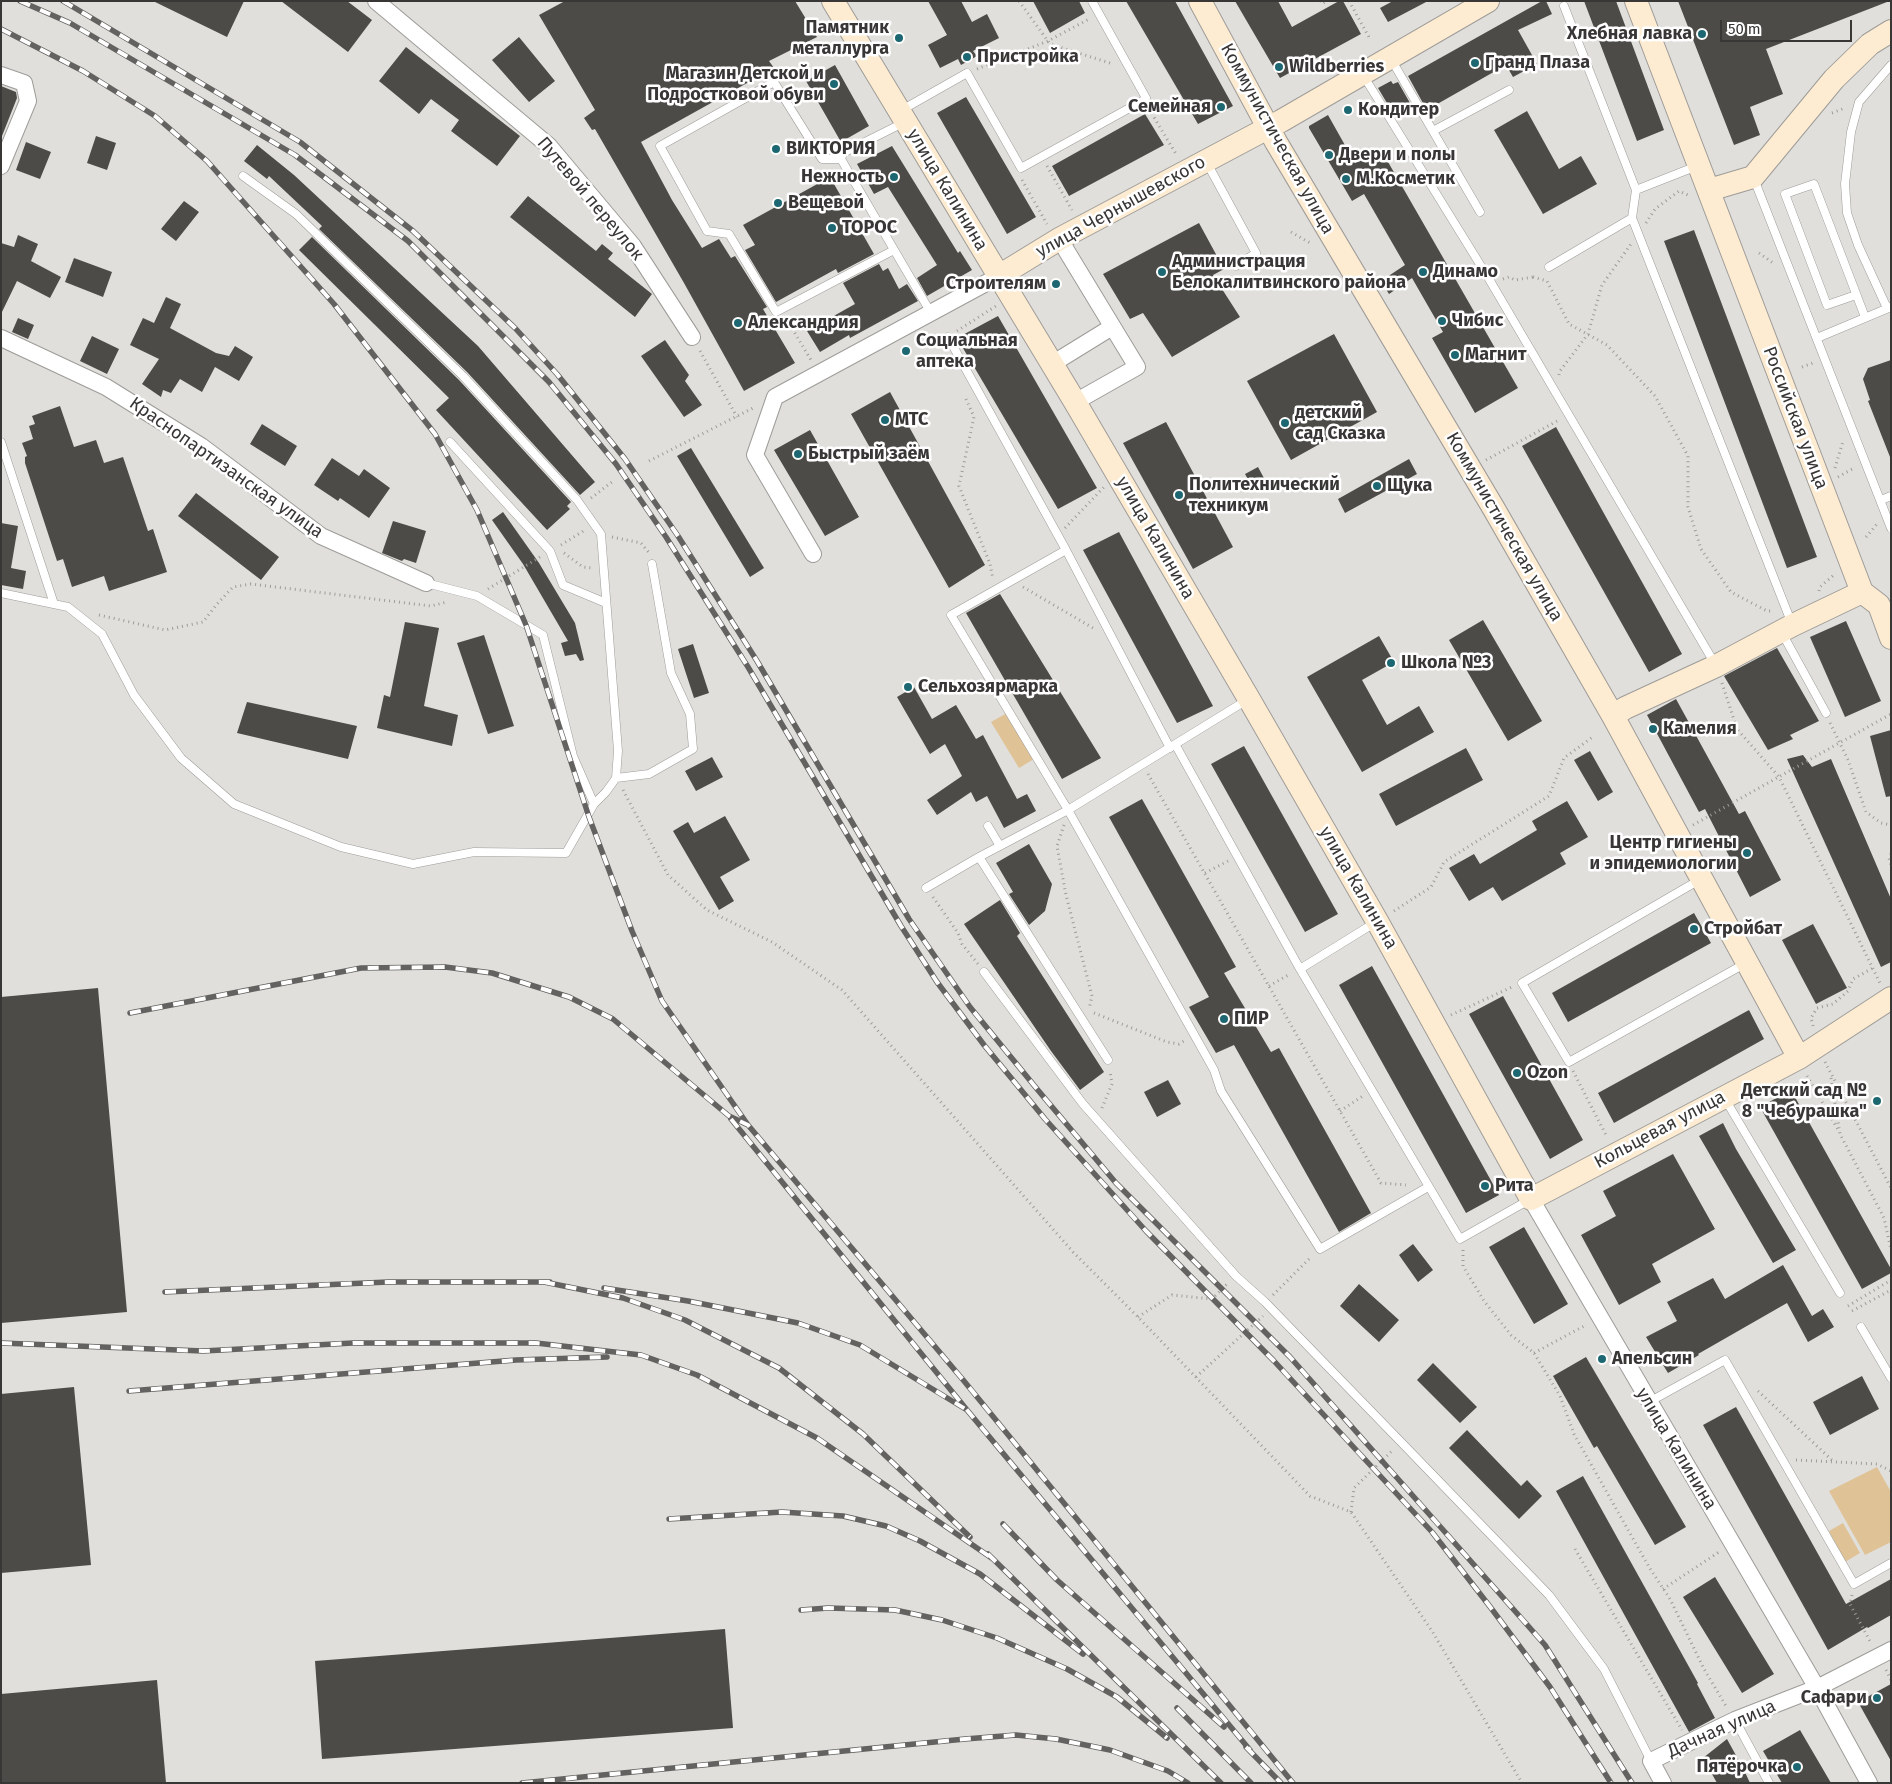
<!DOCTYPE html>
<meta charset="utf-8">
<style>
body{margin:0}
#map{position:relative;width:1892px;height:1784px;overflow:hidden;background:#e1dfdb;font-family:"Fira Sans",sans-serif}
canvas{display:block}
.frame{position:absolute;inset:0;border:2px solid #383736;pointer-events:none}
.scale{position:absolute;left:1720px;top:20px;width:132px;height:22px;box-sizing:border-box;border:2px solid #383736;border-top:0;padding-left:6px;font-size:15px;line-height:18px;white-space:nowrap;color:#383736;-webkit-text-stroke:4px #fff;paint-order:stroke}
</style>
<div id="map">
<canvas width="1892" height="1784"></canvas>
<div class="frame"></div>
<div class="scale">50 m</div>
</div>
<script>
const c = document.querySelector('canvas').getContext('2d');
c.lineJoin = 'round';
function fill(path, color) {
  c.fillStyle = color;
  c.fill(path, 'evenodd');
}
function shape(rows) {
  const path = new Path2D();
  for (const r of rows) {
    path.moveTo(r[0], r[1]);
    for (let i = 2; i < r.length; i += 2) path.lineTo(r[i], r[i + 1]);
  }
  return path;
}
function stroke(path, color, width, dash) {
  c.strokeStyle = color;
  c.lineWidth = width;
  c.lineCap = dash ? 'butt' : 'round';
  c.setLineDash(dash || []);
  c.stroke(path);
}
function write(font, color, halo, rows, align = 'center') {
  c.font = font + ' "Fira Sans",sans-serif';
  c.lineWidth = 5;
  c.setLineDash([]);
  c.textBaseline = 'middle';
  c.strokeStyle = halo;
  c.fillStyle = color;
  for (const [text, x, y, turn = 0] of rows) {
    c.save();
    c.translate(x, y);
    c.rotate((+turn || 0) * Math.PI / 180);
    c.textAlign = isNaN(turn) ? turn : align;
    if (halo) c.strokeText(text, 0, 0);
    c.fillText(text, 0, 0);
    c.restore();
  }
}
const green = shape([
 [1007,713,1034,759,1019,768,991,722],
 [1877,1467,1891,1492,1891,1542,1865,1555,1829,1491],
 [1843,1523,1860,1553,1845,1562,1829,1531]
]);
const building = shape([
 [153,1,244,1,227,37],
 [281,1,347,1,372,20,348,52],
 [565,1,795,1,817,37,769,61,774,68,641,142,672,200,702,248,719,239,731,258,735,256,767,307,763,309,795,363,744,391,684,283,595,129,592,130,584,118,595,110,539,15],
 [928,1,961,1,972,22,987,14,999,38,973,51,977,56,961,65,958,59,940,68,928,45,947,35],
 [1033,1,1079,1,1085,13,1050,33],
 [1126,1,1175,1,1233,106,1198,124],
 [1235,1,1278,1,1292,27,1339,1,1343,1,1361,34,1280,78],
 [1393,1,1428,1,1388,22,1380,8],
 [1542,1,1546,1,1552,14,1518,30,1537,64,1513,77,1506,65,1432,107,1430,102,1424,105,1408,76],
 [1584,1,1616,1,1664,130,1637,141],
 [1678,1,1887,1,1887,2,1766,49,1783,94,1750,107,1760,135,1734,145],
 [519,37,555,81,529,102,492,60],
 [406,47,520,136,497,166,451,131,459,120,431,99,419,114,379,81],
 [835,65,869,126,841,142,806,81],
 [1391,81,1393,84,1398,82,1414,110,1397,120,1378,88],
 [1,86,16,92,17,98,2,136],
 [966,97,1036,217,1007,234,937,113],
 [1527,111,1559,169,1581,156,1597,184,1543,214,1494,130],
 [1145,114,1164,145,1069,196,1052,166],
 [1328,115,1355,163,1380,148,1518,388,1475,413,1432,338,1443,332,1412,278,1389,294,1381,281,1405,265,1364,194,1352,201,1309,128,1309,126],
 [96,136,116,143,107,170,87,163],
 [26,142,51,152,40,179,16,170],
 [257,145,294,175,478,346,595,482,580,495,467,372,319,229,322,226,269,176,267,179,244,161],
 [892,146,958,253,960,251,972,270,927,296,917,278,937,265,888,187,874,194,857,164],
 [830,177,874,254,838,273,836,269,776,302,745,250,755,245,743,225],
 [528,196,596,251,602,244,613,253,608,259,652,294,635,317,510,217],
 [184,201,199,212,176,241,161,229],
 [1199,223,1224,269,1213,275,1240,317,1172,357,1143,313,1130,319,1103,274],
 [1694,230,1817,557,1787,568,1664,241],
 [18,235,38,244,31,261,61,277,50,298,17,281,1,314,1,243,14,247],
 [312,237,459,380,571,502,567,506,570,509,547,530,436,410,449,398,299,250],
 [74,258,112,272,103,297,65,282],
 [879,264,883,271,888,268,899,289,907,284,918,301,850,338,849,335,820,352,807,331,855,304,843,283],
 [166,297,181,304,170,328,216,353,229,356,235,346,253,357,239,381,215,367,202,392,180,379,171,393,163,390,161,397,142,384,159,359,130,345,143,318,154,323],
 [998,316,1097,488,1058,509,957,338],
 [18,318,34,325,28,339,12,332],
 [1334,334,1377,412,1291,460,1247,381],
 [92,336,119,349,107,374,80,361],
 [665,340,689,375,685,381,702,405,684,417,641,356],
 [1891,360,1891,457,1890,457,1868,401,1870,400,1863,379,1868,368],
 [890,392,985,565,949,588,851,414],
 [60,406,74,447,96,440,104,463,123,457,148,531,153,529,167,572,109,591,104,576,72,587,63,559,57,561,25,463,25,457,27,456,22,443,33,439,29,426,35,424,32,416],
 [1166,422,1233,547,1193,569,1123,443],
 [262,424,297,446,285,466,250,444],
 [1556,427,1682,654,1649,672,1522,446],
 [810,430,859,517,825,536,774,450],
 [691,448,764,568,750,577,677,456],
 [332,458,359,476,364,469,390,488,369,518,340,498,338,501,314,485],
 [1409,459,1417,474,1345,513,1338,499],
 [1258,467,1265,480,1252,487,1245,474],
 [196,493,279,557,261,580,178,516],
 [503,512,539,563,575,623,584,660,580,661,576,654,565,656,561,643,568,641,523,564,492,520],
 [393,521,426,531,416,563,404,559,402,561,382,553],
 [1,523,18,526,11,568,26,571,23,589,1,585],
 [1119,532,1213,706,1177,723,1083,550],
 [1000,594,1101,758,1062,779,966,613],
 [1483,620,1542,721,1508,741,1449,640],
 [1846,621,1881,701,1845,717,1810,637],
 [405,622,439,628,424,706,458,715,452,746,377,728,384,695,390,697],
 [484,635,514,726,488,734,457,643],
 [1379,636,1394,662,1362,680,1387,725,1419,706,1434,732,1362,772,1307,677],
 [693,644,709,693,694,698,678,649],
 [1777,648,1819,721,1790,735,1793,739,1768,750,1724,676],
 [914,687,932,719,956,705,976,739,983,735,1017,799,1027,794,1036,811,1004,828,987,796,976,802,971,792,937,815,927,800,962,776,945,744,930,754,897,697],
 [1676,699,1739,814,1745,811,1781,880,1750,897,1705,809,1699,812,1647,715],
 [247,702,357,726,348,759,237,733],
 [1891,730,1891,796,1886,797,1870,736],
 [1244,746,1338,914,1305,932,1211,764],
 [1466,748,1483,780,1396,826,1379,794],
 [1590,751,1613,792,1598,801,1574,760],
 [1803,755,1812,767,1831,759,1891,899,1891,962,1881,967,1787,759],
 [712,757,723,777,696,791,685,771],
 [1142,799,1236,967,1224,973,1271,1052,1279,1048,1371,1213,1339,1232,1234,1045,1216,1053,1189,1007,1209,997,1109,817],
 [1567,801,1588,837,1560,853,1566,864,1502,901,1493,887,1469,901,1449,868,1474,854,1480,864,1537,830,1532,821],
 [725,816,750,860,720,877,734,901,719,910,673,831,688,822,694,833],
 [1029,844,1052,884,1045,911,1029,925,1009,894,1013,892,996,863],
 [1000,900,1020,933,1017,936,1104,1072,1080,1090,1051,1051,964,924],
 [1694,913,1711,943,1568,1022,1552,993],
 [1813,924,1847,988,1816,1004,1782,940],
 [1372,966,1499,1195,1466,1213,1339,985],
 [98,988,127,1312,1,1323,1,997],
 [1503,996,1583,1140,1550,1159,1469,1014],
 [1749,1010,1764,1039,1614,1123,1598,1093],
 [1168,1080,1181,1104,1157,1117,1144,1092],
 [1791,1090,1891,1269,1891,1273,1862,1289,1760,1107],
 [1723,1123,1736,1149,1796,1250,1773,1263,1699,1136],
 [1673,1154,1715,1229,1652,1264,1661,1282,1619,1305,1581,1235,1616,1216,1603,1191],
 [1524,1227,1568,1304,1534,1324,1489,1247],
 [1413,1244,1433,1270,1418,1282,1399,1255],
 [1783,1265,1812,1316,1823,1309,1834,1327,1808,1342,1787,1303,1698,1354,1699,1355,1668,1373,1646,1337,1677,1321,1667,1302,1713,1278,1725,1299],
 [1359,1284,1399,1320,1379,1342,1340,1306],
 [1586,1357,1686,1527,1655,1545,1597,1446,1594,1448,1553,1376],
 [1433,1363,1477,1407,1460,1423,1417,1380],
 [1862,1376,1879,1409,1830,1435,1813,1402],
 [74,1387,91,1565,1,1573,1,1394],
 [1736,1407,1846,1604,1891,1579,1891,1615,1868,1628,1867,1627,1828,1650,1703,1425],
 [1467,1430,1521,1486,1527,1480,1542,1496,1519,1519,1449,1448],
 [1583,1476,1698,1683,1697,1684,1715,1718,1689,1732,1556,1491],
 [1715,1577,1774,1674,1742,1693,1683,1597],
 [725,1629,733,1728,322,1759,315,1661],
 [157,1680,166,1783,1,1783,1,1694],
 [1891,1684,1891,1761,1858,1702],
 [1800,1730,1831,1783,1782,1783,1763,1751],
 [1727,1739,1744,1770,1750,1783,1717,1783,1703,1758]
]);
const path = shape([
 [1019,1,1050,44,1113,64],
 [1321,1,1322,4,1327,1],
 [1349,1,1370,39],
 [977,69,1048,41,1089,19],
 [1149,109,1176,154],
 [1832,113,1845,108],
 [1047,166,1072,210],
 [1022,180,1047,224],
 [1646,223,1655,209,1679,191,1690,196],
 [1291,232,1312,244],
 [1759,253,1773,263],
 [1533,277,1547,281,1569,324,1607,345,1655,396,1688,456,1688,507,1701,549,1731,592,1767,611,1774,611],
 [1503,279,1509,277,1515,280,1533,277],
 [787,320,811,360],
 [957,331,996,306],
 [700,351,737,417],
 [1802,367,1813,363],
 [1559,375,1560,371,1588,334,1602,285,1631,244],
 [966,399,974,417,959,486,990,564,993,579],
 [1486,460,1559,420],
 [649,461,755,407],
 [1835,468,1843,441],
 [1838,477,1854,468],
 [591,498,612,482],
 [1065,528,1104,487],
 [612,537,641,543,650,554],
 [1866,537,1877,524],
 [561,545,585,530],
 [564,553,583,567,593,568],
 [1023,587,1093,628],
 [488,589,540,557],
 [1819,591,1820,587,1835,574],
 [99,615,165,630,203,622,217,604,233,587,251,584,431,606,447,602],
 [1722,683,1737,729,1779,777,1880,983],
 [1830,723,1848,760,1866,812,1881,823,1891,825],
 [1148,774,1381,1183,1406,1185],
 [623,790,668,875,707,910,772,942,842,990,1073,1252,1138,1317,1310,1496,1351,1512,1432,1631,1522,1783],
 [1064,825,1057,846,1066,895,1092,996,1089,1009],
 [1693,825,1891,714],
 [1891,854,1889,858,1891,865],
 [1205,873,1228,861],
 [933,897,958,933,962,944,978,964],
 [1394,911,1431,887,1444,862,1549,796,1564,758,1594,736],
 [1269,986,1290,974],
 [1094,1013,1167,1042,1179,1044,1184,1041],
 [1451,1015,1512,987],
 [1813,1026,1811,1018,1817,1008,1833,1004,1848,991,1853,979,1873,968],
 [1825,1062,1891,1188],
 [1573,1071,1607,1137],
 [1807,1076,1839,1131],
 [1831,1078,1840,1134,1884,1218,1891,1250],
 [1102,1108,1112,1084,1110,1071],
 [1340,1111,1363,1096],
 [1463,1250,1463,1266,1484,1301,1511,1335,1534,1353,1560,1396,1574,1434,1649,1567,1670,1599,1704,1669,1726,1706],
 [1273,1295,1311,1257],
 [1848,1306,1891,1280],
 [1852,1311,1891,1290],
 [1138,1317,1172,1295,1212,1299,1228,1283],
 [1534,1353,1586,1325],
 [1196,1377,1263,1316],
 [1758,1391,1834,1462],
 [1796,1460,1877,1464,1891,1471],
 [1351,1512,1354,1488,1393,1450],
 [1575,1549,1682,1730],
 [1663,1589,1719,1552],
 [1852,1595,1850,1604,1871,1643],
 [1886,1670,1891,1680]
]);
const lane = shape([
 [1564,6,1636,190,1632,218,1792,624],
 [1391,59,1480,212],
 [1363,75,1489,279,1715,664],
 [900,111,967,73,1021,168,1144,100,1146,98,1092,1],
 [1433,131,1509,90],
 [841,159,843,153,905,122],
 [1207,163,1256,253,1236,266],
 [243,176,296,214,463,376,577,500,601,534,618,751,616,778,606,792,594,804],
 [1754,179,1891,528],
 [1636,190,1697,166],
 [894,250,776,312,729,234,707,231,660,146,774,82,822,159,841,159,931,313],
 [1549,267,1632,218],
 [1856,295,1827,305,1785,194,1814,184,1865,317],
 [1887,308,1858,245,1847,213,1845,184,1851,132,1859,102,1891,65],
 [948,337,1066,550,1170,748],
 [1817,338,1891,307],
 [1,442,54,604],
 [450,442,550,551,563,585,606,603],
 [1881,500,1891,496],
 [1,593,68,607,102,634,134,695,181,758,234,804,341,847,413,864,474,852,566,853,594,804,573,756,543,635,477,596,426,583],
 [1782,633,1826,713],
 [1247,700,1068,810,1214,1070,1221,1091,1320,1249,1428,1187],
 [1175,744,1300,969,1460,1239,1529,1200],
 [616,778,649,774,693,749,690,714,671,673,652,564],
 [988,826,1000,846],
 [979,857,1108,1060],
 [1701,879,1522,983,1569,1062,1746,963],
 [926,888,979,857,1068,810,951,615,1066,550],
 [1300,969,1376,922],
 [984,972,1083,1104,1236,1276,1265,1302,1401,1442,1549,1595,1604,1669,1651,1761],
 [1725,1099,1840,1293],
 [1861,1327,1891,1378],
 [1649,1402,1725,1360,1854,1584,1891,1563],
 [1735,1720,1769,1783]
]);
const street = shape([
 [376,1,549,146,633,246,692,337],
 [1,75,24,83,28,101,1,166],
 [1061,238,1066,250,1137,367,1075,402],
 [1,338,106,387,201,446,321,536,426,583],
 [1052,364,1112,327],
 [813,554,755,455,775,397,999,276],
 [1531,1199,1817,1688,1869,1783],
 [1663,1783,1651,1761,1735,1720,1817,1688,1891,1650]
]);
const secondary = shape([
 [833,1,1075,402,1249,699,1377,921,1531,1199,1799,1058,1891,998],
 [1200,1,1276,142,1494,509,1613,716,1799,1058],
 [1636,1,1862,592,1879,605,1891,638],
 [1709,190,1753,177,1834,79,1870,44,1891,31],
 [999,276,1061,238,1281,121,1488,1],
 [1613,716,1625,708,1716,666,1793,625,1862,592]
]);
const rail = shape([
 [20,1,70,23,295,155,408,241,549,382,616,464,666,537,748,667,901,926,937,982,984,1045,1045,1119,1146,1231,1274,1361,1432,1532,1491,1608,1550,1687,1611,1783],
 [63,1,300,142,413,231,515,328,557,374,625,459,678,536,757,661,909,919,970,1007,1037,1089,1116,1183,1290,1357,1545,1645,1632,1783],
 [1,29,83,71,155,116,207,161,334,304,435,434,477,510,526,625,589,817,632,931,662,1001,748,1125],
 [130,1013,361,968,445,967,492,973,569,997,613,1019,729,1116,748,1125,964,1381,1293,1783],
 [731,1119,967,1410,1250,1750],
 [544,1282,623,1298,685,1320,779,1368,863,1434,970,1537],
 [604,1288,688,1301,798,1323,860,1345,967,1410],
 [165,1292,388,1282,550,1282],
 [1,1343,203,1351,353,1343,536,1343,641,1355,697,1375,817,1438,993,1559],
 [129,1391,516,1360,607,1357],
 [669,1519,782,1512,843,1516,886,1526,920,1541,980,1574,1083,1654],
 [1003,1524,1057,1580,1224,1727],
 [988,1554,1221,1783],
 [801,1610,828,1608,895,1610,942,1620,997,1638,1067,1669,1117,1697,1167,1738],
 [1177,1708,1251,1783],
 [1246,1747,1281,1783],
 [522,1783,965,1739,1016,1735,1056,1739,1110,1750,1168,1771,1188,1783]
]);
const markers = [
 [1702,34,5,"#1c6771"],
 [899,38,5,"#1c6771"],
 [967,57,5,"#1c6771"],
 [1475,63,5,"#1c6771"],
 [1279,67,5,"#1c6771"],
 [834,84,5,"#1c6771"],
 [1221,107,5,"#1c6771"],
 [1348,110,5,"#1c6771"],
 [776,149,5,"#1c6771"],
 [1329,155,5,"#1c6771"],
 [894,177,5,"#1c6771"],
 [1346,179,5,"#1c6771"],
 [778,203,5,"#1c6771"],
 [832,228,5,"#1c6771"],
 [1162,272,5,"#1c6771"],
 [1423,272,5,"#1c6771"],
 [1056,284,5,"#1c6771"],
 [1442,321,5,"#1c6771"],
 [738,323,5,"#1c6771"],
 [906,351,5,"#1c6771"],
 [1455,355,5,"#1c6771"],
 [885,420,5,"#1c6771"],
 [1285,423,5,"#1c6771"],
 [798,454,5,"#1c6771"],
 [1377,486,5,"#1c6771"],
 [1179,495,5,"#1c6771"],
 [1391,663,5,"#1c6771"],
 [908,687,5,"#1c6771"],
 [1653,729,5,"#1c6771"],
 [1747,853,5,"#1c6771"],
 [1694,929,5,"#1c6771"],
 [1224,1019,5,"#1c6771"],
 [1517,1073,5,"#1c6771"],
 [1877,1101,5,"#1c6771"],
 [1485,1186,5,"#1c6771"],
 [1602,1359,5,"#1c6771"],
 [1877,1698,5,"#1c6771"],
 [1797,1767,5,"#1c6771"]
];
const poiNames = [
 ["Памятник",889,28,"right"],
 ["металлурга",889,49,"right"],
 ["Хлебная лавка",1692,34,"right"],
 ["Пристройка",977,57],
 ["Гранд Плаза",1485,63],
 ["Wildberries",1289,67],
 ["Магазин Детской и",824,74,"right"],
 ["Подростковой обуви",824,95,"right"],
 ["Семейная",1211,107,"right"],
 ["Кондитер",1358,110],
 ["ВИКТОРИЯ",786,149],
 ["Двери и полы",1339,155],
 ["Нежность",884,177,"right"],
 ["М.Косметик",1356,179],
 ["Вещевой",788,203],
 ["ТОРОС",842,228],
 ["Администрация",1172,262],
 ["Белокалитвинского района",1172,283],
 ["Динамо",1433,272],
 ["Строителям",1046,284,"right"],
 ["Чибис",1452,321],
 ["Александрия",748,323],
 ["Социальная",916,341],
 ["аптека",916,362],
 ["Магнит",1465,355],
 ["детский",1295,413],
 ["сад Сказка",1295,434],
 ["МТС",895,420],
 ["Быстрый заём",808,454],
 ["Политехнический",1189,485],
 ["техникум",1189,506],
 ["Щука",1387,486],
 ["Школа №3",1401,663],
 ["Сельхозярмарка",918,687],
 ["Камелия",1663,729],
 ["Центр гигиены",1737,843,"right"],
 ["и эпидемиологии",1737,864,"right"],
 ["Стройбат",1704,929],
 ["ПИР",1234,1019],
 ["Ozon",1527,1073],
 ["Детский сад №",1867,1091,"right"],
 ["8 \"Чебурашка\"",1867,1112,"right"],
 ["Рита",1495,1186],
 ["Апельсин",1612,1359],
 ["Сафари",1867,1698,"right"],
 ["Пятёрочка",1787,1767,"right"]
];
const streetNames = [
 ["Коммунистическая улица",1277,139,61],
 ["улица Калинина",947,190,59],
 ["Путевой переулок",590,199,50],
 ["улица Чернышевского",1121,207,-29],
 ["Российская улица",1795,418,69],
 ["Краснопартизанская улица",226,468,35],
 ["Коммунистическая улица",1504,527,60],
 ["улица Калинина",1155,538,60],
 ["улица Калинина",1358,888,60],
 ["Кольцевая улица",1660,1130,-28],
 ["улица Калинина",1676,1449,59],
 ["Дачная улица",1722,1729,-24]
];
fill(green, '#dfc295');
fill(building, '#4c4b48');
stroke(lane, '#9e9c99', 9);
stroke(street, '#9e9c99', 18);
stroke(secondary, '#9e9c99', 24);
stroke(path, '#9e9c99', 3, [1, 4]);
stroke(lane, '#fff', 8);
stroke(street, '#fff', 16);
stroke(secondary, '#fdecd1', 22);
stroke(rail, '#636260', 5.5);
stroke(rail, '#fff', 4, [11]);
for (const [x, y, r, color] of markers) {
  const dot = new Path2D();
  dot.arc(x, y, r, 0, 2 * Math.PI);
  c.fillStyle = color;
  c.fill(dot);
  stroke(dot, '#fff', 2);
}
write('bold 18px', '#383736', '#fff', poiNames, 'left');
write('18px', '#383736', '#fff', streetNames);
</script>
